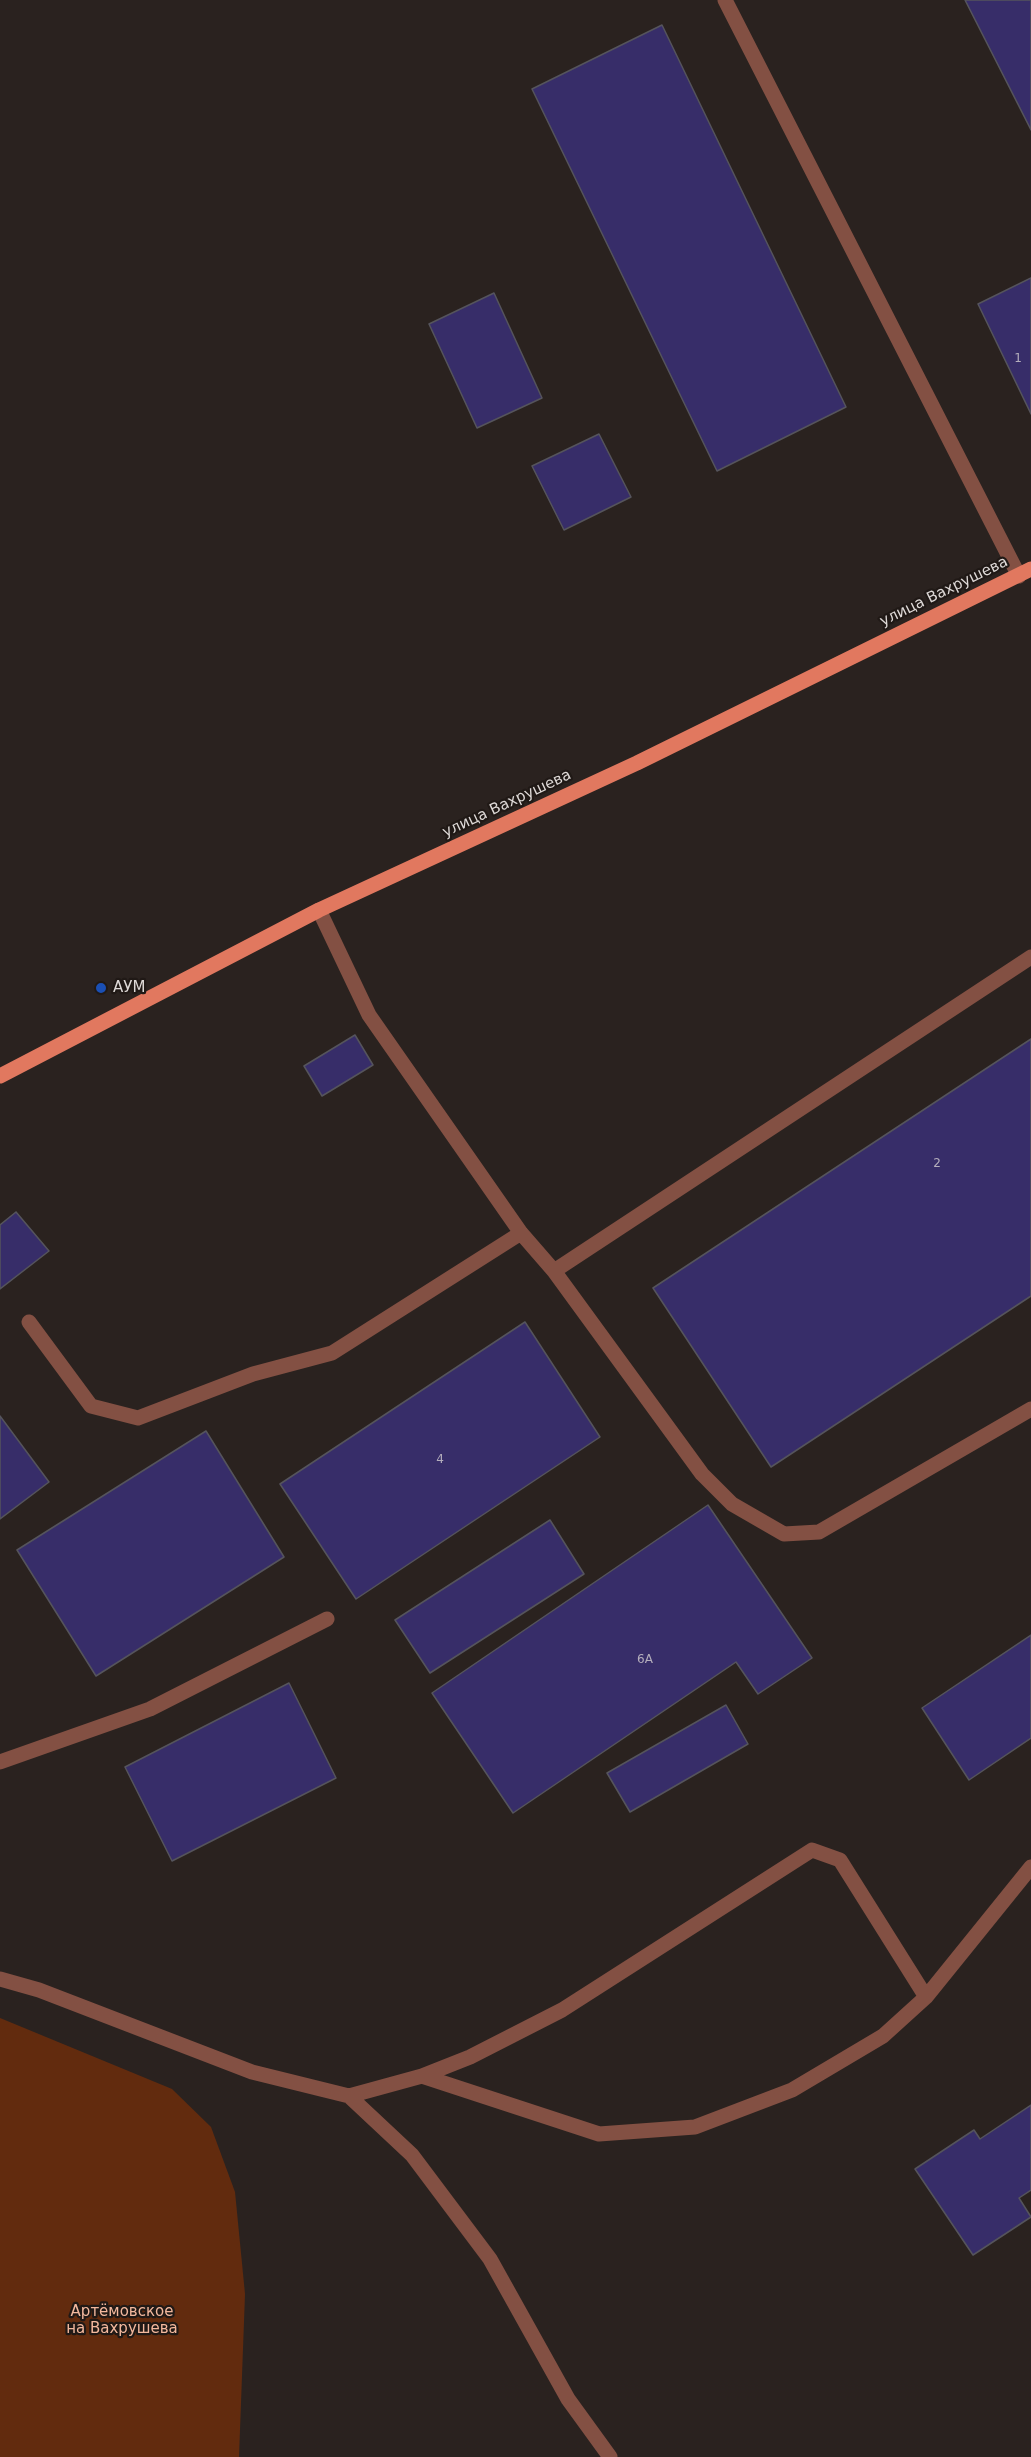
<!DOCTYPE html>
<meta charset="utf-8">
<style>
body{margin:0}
canvas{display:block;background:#2a221f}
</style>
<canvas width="1031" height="2457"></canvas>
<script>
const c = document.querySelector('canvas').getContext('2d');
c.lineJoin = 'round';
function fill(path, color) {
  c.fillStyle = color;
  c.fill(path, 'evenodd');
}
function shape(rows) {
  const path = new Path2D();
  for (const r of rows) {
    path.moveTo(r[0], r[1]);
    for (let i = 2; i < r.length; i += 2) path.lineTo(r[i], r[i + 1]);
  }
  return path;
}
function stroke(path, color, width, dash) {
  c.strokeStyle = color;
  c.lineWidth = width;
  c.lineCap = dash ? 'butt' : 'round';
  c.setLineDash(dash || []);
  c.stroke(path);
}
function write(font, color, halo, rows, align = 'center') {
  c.font = font + ' "DejaVu Sans",sans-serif';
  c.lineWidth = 4.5;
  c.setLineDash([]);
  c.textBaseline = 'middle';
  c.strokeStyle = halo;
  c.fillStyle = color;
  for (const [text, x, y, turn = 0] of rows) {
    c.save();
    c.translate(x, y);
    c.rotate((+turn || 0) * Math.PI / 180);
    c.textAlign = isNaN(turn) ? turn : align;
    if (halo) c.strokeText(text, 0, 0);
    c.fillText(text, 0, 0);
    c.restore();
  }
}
const green = shape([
 [0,2018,172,2089,211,2127,235,2192,245,2294,239,2457,0,2457]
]);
const building = shape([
 [965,0,1031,0,1031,130,965,0],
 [662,25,846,407,717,471,532,89,662,25],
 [1031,278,1031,414,978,304,1031,278],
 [494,293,542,398,477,428,429,324,494,293],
 [599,434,631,497,564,530,532,466,599,434],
 [355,1035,373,1065,322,1096,304,1066,355,1035],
 [1031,1039,1031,1296,771,1467,653,1288,1031,1039],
 [16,1212,49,1251,0,1289,0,1225,16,1212],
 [525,1322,600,1437,356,1599,280,1484,525,1322],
 [0,1416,49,1482,0,1519,0,1416],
 [206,1431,284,1557,96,1676,17,1550,206,1431],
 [708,1505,812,1658,758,1694,736,1662,513,1813,432,1693,708,1505],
 [550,1520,584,1574,430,1673,395,1620,550,1520],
 [1031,1635,1031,1738,969,1780,922,1708,1031,1635],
 [289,1683,336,1778,172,1861,125,1767,289,1683],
 [726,1705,748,1744,630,1812,607,1773,726,1705],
 [1031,2105,1031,2190,1019,2198,1031,2217,973,2255,915,2169,974,2130,980,2139,1031,2105]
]);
const minor = shape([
 [725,0,1019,576],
 [319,910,369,1015,521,1233,554,1271,702,1474,732,1504,784,1534,819,1532,1031,1409],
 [554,1271,1031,957],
 [29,1322,91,1406,138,1418,253,1374,332,1353,521,1233],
 [0,1762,150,1709,327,1619],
 [0,1979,39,1990,252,2072,349,2096,422,2076,599,2134,695,2127,792,2090,883,2036,926,1997,1031,1867],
 [422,2076,470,2057,562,2010,812,1850,840,1860,926,1997],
 [349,2096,412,2155,490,2259,568,2399,610,2457]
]);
const major = shape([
 [0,1076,319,910,637,763,1031,569]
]);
const markers = [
 [101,988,6,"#1a4fb4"]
];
const numberNames = [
 ["1",1018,359],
 ["2",937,1164],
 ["4",440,1460],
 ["6А",645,1660]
];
const streetNames = [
 ["улица Вахрушева",944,592,-26],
 ["улица Вахрушева",507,804,-25]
];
const poiNames = [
 ["АУМ",113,988]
];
const parkNames = [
 ["Артёмовское",122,2312],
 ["на Вахрушева",122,2329]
];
fill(green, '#622b0e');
fill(building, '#372d69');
stroke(building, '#55545c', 1.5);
stroke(minor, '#835043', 15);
stroke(major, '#e1785f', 15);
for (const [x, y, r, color] of markers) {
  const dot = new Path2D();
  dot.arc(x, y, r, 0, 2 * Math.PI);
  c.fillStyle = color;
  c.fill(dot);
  stroke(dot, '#201916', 2);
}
write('12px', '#b4aebc', null, numberNames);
write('15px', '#ded9d7', '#201916', streetNames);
write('15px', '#ded9d7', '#201916', poiNames, 'left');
write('15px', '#f3b89d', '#201916', parkNames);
</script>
